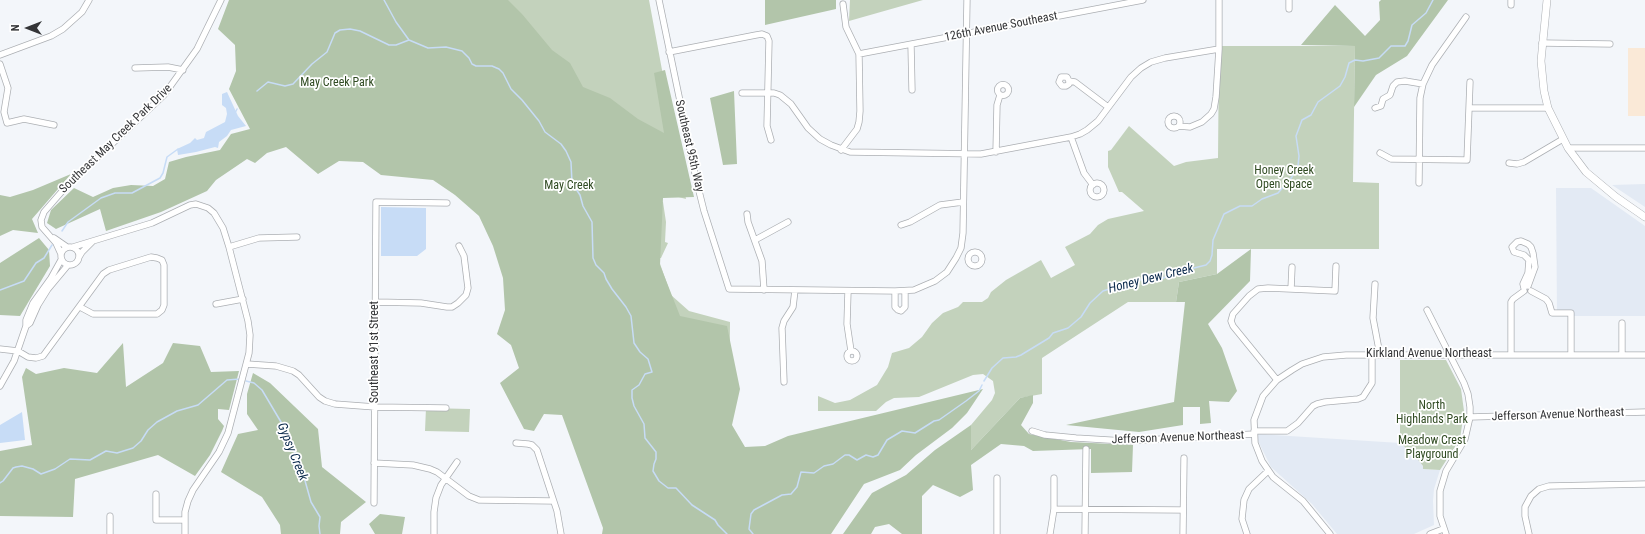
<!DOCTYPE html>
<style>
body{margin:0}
#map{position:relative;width:1645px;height:534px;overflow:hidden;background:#f3f6fa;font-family:"Roboto Condensed",sans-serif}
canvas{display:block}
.north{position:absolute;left:8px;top:8px;width:40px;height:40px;-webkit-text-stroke:3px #fff;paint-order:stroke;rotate:270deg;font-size:11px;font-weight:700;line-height:16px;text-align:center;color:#343537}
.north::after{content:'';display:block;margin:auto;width:14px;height:18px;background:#343537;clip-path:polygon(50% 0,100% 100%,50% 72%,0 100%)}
</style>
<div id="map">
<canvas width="1645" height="534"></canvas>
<div class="north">N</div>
</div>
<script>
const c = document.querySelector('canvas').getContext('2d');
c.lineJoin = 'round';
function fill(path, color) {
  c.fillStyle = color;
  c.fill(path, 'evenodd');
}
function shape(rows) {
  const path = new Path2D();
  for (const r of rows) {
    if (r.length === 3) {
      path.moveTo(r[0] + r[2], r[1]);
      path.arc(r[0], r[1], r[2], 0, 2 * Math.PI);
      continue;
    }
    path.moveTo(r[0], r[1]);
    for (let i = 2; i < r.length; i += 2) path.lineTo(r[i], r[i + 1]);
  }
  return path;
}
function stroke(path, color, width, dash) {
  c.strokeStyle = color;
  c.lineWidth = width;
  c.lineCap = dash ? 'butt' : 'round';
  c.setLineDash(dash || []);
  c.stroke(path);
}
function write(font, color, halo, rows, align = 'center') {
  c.font = font + ' "Roboto Condensed",sans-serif';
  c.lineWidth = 3.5;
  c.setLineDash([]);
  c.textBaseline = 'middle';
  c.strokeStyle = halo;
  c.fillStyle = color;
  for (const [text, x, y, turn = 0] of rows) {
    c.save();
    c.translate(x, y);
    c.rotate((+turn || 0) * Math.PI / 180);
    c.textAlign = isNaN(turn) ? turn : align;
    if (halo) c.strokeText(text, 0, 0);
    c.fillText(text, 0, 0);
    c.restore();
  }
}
const built = shape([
 [1645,184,1645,207,1612,185],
 [1556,188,1591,188,1645,226,1645,316,1557,316],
 [1258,434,1400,443,1411,450,1423,466,1423,469,1440,470,1434,489,1433,501,1434,525,1414,534,1337,534,1312,504,1271,467,1258,441]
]);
const industrial = shape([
 [1628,48,1645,48,1645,116,1628,116]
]);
const green = shape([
 [376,0,649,0,686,199,659,192,660,201,663,202,666,222,665,242,668,243,661,258,658,258,671,295,689,311,730,322,729,432],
 [850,0,923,0,849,21],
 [1219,46,1355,46,1353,182,1379,183,1379,249,1217,249,1217,274,1179,282,1176,302,1128,302,1042,358,1042,394,1020,398,971,450,971,425,992,400,995,393,993,381,983,374,973,375,919,397,894,398,886,402,876,411,818,411,818,396,835,403,850,400,877,385,888,367,892,353,909,348,922,337,932,323,943,313,958,307,963,302,982,302,988,298,991,292,1006,280,1041,260,1051,278,1075,265,1065,247,1090,234,1098,225,1108,219,1144,211,1122,192,1119,192,1108,167,1108,151,1111,150,1129,126,1174,166,1186,162,1218,158],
 [1400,360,1446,360,1461,389,1464,411,1460,439,1440,470,1423,469,1423,466,1411,451,1405,451,1405,447,1400,443],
 [426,408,470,409,469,432,425,431]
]);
const forest = shape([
 [229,0,508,0,522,14,552,50,570,63,583,87,610,98,638,119,664,133,654,73,665,70,694,197,663,198,660,265,680,316,727,326,740,389,732,425,745,447,765,446,788,436,983,389,967,413,952,428,916,455,900,470,864,484,831,534,602,534,603,528,562,415,544,414,534,431,524,429,500,383,519,368,511,345,497,334,505,310,503,278,493,246,479,216,455,195,433,180,381,175,363,162,339,161,318,174,286,147,267,153,255,163,247,159,216,180,207,191,161,212,106,231,100,209,56,229,47,223,51,210,74,188,93,197,113,188,131,185,153,186,165,179,169,162,186,157,220,150,231,134,250,129,229,89,236,71,235,45,218,29],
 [765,0,836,0,836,9,765,25],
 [1381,0,1448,0,1407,56,1376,75,1354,107,1355,46,1301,45,1335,5,1365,36,1380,20,1379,2],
 [734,91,737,164,723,165,710,98],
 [71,174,32,219,38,233,13,230,0,236,0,195,10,197,33,190],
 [39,238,49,250,50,266,20,316,0,315,0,263],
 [1251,249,1250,281,1208,324,1222,348,1237,391,1229,402,1209,401,1211,423,1200,424,1200,407,1183,407,1183,425,1139,432,1066,425,1174,402,1185,302,1176,302,1179,282,1217,274],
 [123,343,126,387,163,363,173,343,200,346,211,372,239,371,229,410,218,409,218,419,224,426,222,431,210,455,195,476,158,455,75,479,73,517,0,516,0,451,32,445,22,377,26,368,36,374,64,368,97,373],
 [253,373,270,383,318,429,322,467,366,502,341,522,340,534,281,534,280,525,262,497,221,472,238,434,258,430,247,414,247,394],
 [1033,395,1033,403,1021,425,1029,434,1071,442,1133,445,1132,472,1091,473,1091,449,1033,451,1024,446,1001,444,971,465,973,490,960,497,933,485,922,496,922,534,902,534,889,524,875,527,871,534,843,534,872,493,906,475,935,450,971,425,971,450,1020,398],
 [380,514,405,517,402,534,375,534,369,524]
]);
const water = shape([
 [227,92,238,116,246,126,231,130,227,136,219,142,218,148,215,147,196,152,178,155,177,149,190,143,195,138,197,140,204,138,206,132,225,122,227,114,226,108,222,105,222,94],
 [381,207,426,208,426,249,417,256,381,256],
 [22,412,25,440,0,443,0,425]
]);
const stream = shape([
 [384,0,396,22,409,40,428,48,446,47,462,51,469,58,472,64,476,66,492,66,499,69,503,73,511,89,522,100,539,121,545,132,561,144,566,151,571,162,572,183,580,195,583,206,592,222,593,258,596,265,604,273,606,279,612,289,626,307,631,316,634,343,640,352,648,359,652,372,645,374,639,385,632,390,632,398,634,406,644,424,645,438,656,452,656,459,654,464,653,471,659,481,668,488,676,488,692,505,715,520,718,525,727,534],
 [257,91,268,82,285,86,293,84,312,64,327,52,335,33,340,30,350,29,360,31,389,45,396,45,409,40],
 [235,113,237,109],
 [62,231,68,222,101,198,115,193,132,193,160,178,163,173,167,157,178,149],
 [0,290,24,281,36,263,44,258,52,245],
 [246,381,254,383,262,390,281,422,284,433,294,448,295,456,302,470,311,502,320,517,319,526,320,534],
 [984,381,992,368,1003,358,1016,357,1021,355,1049,338,1053,333,1068,328,1081,317,1090,303,1103,291,1122,285,1135,284,1140,280,1148,279,1162,279,1170,274,1176,274,1190,269,1206,265,1210,261,1212,255,1213,240,1224,214,1240,206,1252,206,1262,199,1278,193,1292,177,1298,166,1299,156,1296,136,1302,120,1311,115,1318,102,1340,86,1345,77,1349,63,1355,60,1363,61,1379,58,1391,46,1405,46,1408,41,1412,25,1426,13,1433,0],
 [0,483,3,481,13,468,16,467,22,466,33,469,41,474,55,469,70,459,90,460,106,451,117,453,133,448,141,441,148,430,157,422,177,411,198,405,227,380,240,379],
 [753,534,749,529,751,514,754,510,782,495,791,494,797,487,801,472,814,473,824,466,833,464,845,455,849,455,857,460,866,455,873,457,878,455,887,440,902,431,915,433,934,421,939,420,966,401,979,391,982,385]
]);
const minor = shape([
 [659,0,697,183,704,211,729,289,895,291,914,290,935,281,947,272,956,258,961,248,963,233,967,0],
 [1289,0,1289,9],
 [1511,0,1511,5],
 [1542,43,1610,44],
 [911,45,912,90],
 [669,52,756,35,762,34,767,36,769,41,767,126,771,140],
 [859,54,1143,0],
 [0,55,51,36,63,29,82,12,89,0],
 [0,64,8,88,4,112,7,123,24,119,54,125],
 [135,68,168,67,183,70],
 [1069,81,1069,84,1066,86,1062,86,1059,82,1061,77,1067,77,1069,81,1075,82,1108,107],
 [1003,90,5.5],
 [742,93,774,93,780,95,791,104,808,128,820,139,831,145,850,152,981,154,1071,137,1080,134,1087,130,1098,121,1131,77,1141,68,1151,62,1165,58,1219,49],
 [1375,108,1381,106,1383,99,1390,95,1393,86,1397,82,1405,81,1423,84],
 [1469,108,1548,108],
 [1174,122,6],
 [1179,126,1190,127,1202,122,1211,114,1214,109,1216,97,1219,49,1219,0],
 [1071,137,1084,173,1093,185],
 [1568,148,1645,148],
 [841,150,857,129,859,122,860,111,859,54,846,27,843,4],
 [996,152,997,105,1000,95],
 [1380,153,1391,159,1467,160,1470,82],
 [1509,163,1517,164,1524,162,1563,139],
 [1419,183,1420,98,1423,84,1432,65,1466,17],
 [1097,190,7],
 [747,214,748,222,762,261,764,290],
 [901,225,910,222,940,205,963,202],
 [54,238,67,247],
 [755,240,788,222],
 [70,256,9],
 [73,247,152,223,190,205,196,204,208,208,214,213,223,228,229,247,248,321,250,335,249,353,228,433,219,452,193,490,188,501,185,512,185,534],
 [229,247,259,238,297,237],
 [975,259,7],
 [61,254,56,243,42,227,41,220,44,212,64,189,164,95,197,49,221,0],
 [79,257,82,252,92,242],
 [1375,284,1373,318,1380,355],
 [1524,288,1523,284,1528,273,1529,260,1524,255,1514,252,1512,247,1517,242,1521,241,1528,244,1531,247,1533,253,1535,267,1528,286],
 [1291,289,1292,267],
 [848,291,847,324,851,351],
 [895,291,895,307,898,310,901,311,905,307,905,291],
 [1531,291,1546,299,1549,303,1552,313,1571,313,1571,355],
 [376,302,421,303,447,307,452,307,458,303,466,295,468,288,464,256,459,246],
 [216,304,243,299],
 [1427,310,1464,383,1468,394,1470,407,1470,417,1465,439,1446,471,1440,491,1440,516,1446,534],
 [1622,323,1622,355],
 [26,326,30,323,38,305,48,289,68,265],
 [0,349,18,351,28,357,36,358,43,356,103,274,109,270,151,257,157,258,162,260,164,265,164,305,162,310,157,314,93,314,80,307],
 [852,356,5],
 [1511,354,1511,302,1513,299,1524,291],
 [247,364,276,366,293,371,299,375,319,397,325,401,335,404,375,407,446,408],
 [1277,380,1233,326,1231,321,1233,314,1249,296,1258,289,1268,288,1335,291,1336,266],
 [784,382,782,328,784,321,793,307,795,290],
 [0,386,14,361,26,326,26,320,33,303,51,278,61,260],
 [1470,417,1645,412],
 [1032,431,1045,435,1076,438,1125,441,1254,434],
 [1254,431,1287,431,1298,423,1313,406,1317,404,1325,402,1358,399,1363,397,1372,383,1372,355],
 [516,443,528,444,532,445,537,450,557,511,561,534],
 [374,463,413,465,430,469,437,472,469,496,479,500,553,501],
 [156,494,156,520,185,520],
 [374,503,376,202,447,203],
 [1054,509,1183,510],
 [110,534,110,516],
 [434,534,434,512,436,498,441,485,457,462],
 [997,534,997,478],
 [1050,534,1054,509,1054,478],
 [1085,534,1086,449],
 [1183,534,1184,458],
 [1247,534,1242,519,1244,500,1249,489,1268,471],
 [1330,534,1303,501,1273,477,1262,461,1255,443,1254,420,1263,396,1277,380,1292,370,1302,364,1323,357,1346,355,1645,355],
 [1430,534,1443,529],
 [1529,534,1525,516,1525,507,1531,496,1539,489,1549,486,1645,484]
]);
const major = shape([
 [1547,0,1541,61,1544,91,1548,108,1568,148,1586,172,1616,197,1645,217]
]);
const streetNames = [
 ["126th Avenue Southeast",1001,27,-11],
 ["Southeast May Creek Park Drive",116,139,-44],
 ["Southeast 95th Way",689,146,77],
 ["Southeast 91st Street",375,352,-90],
 ["Kirkland Avenue Northeast",1429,354],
 ["Jefferson Avenue Northeast",1558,415,-2],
 ["Jefferson Avenue Northeast",1178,438,-2]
];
const parkNames = [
 ["May Creek Park",337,83],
 ["Honey Creek",1284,171],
 ["Open Space",1284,185],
 ["May Creek",569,186],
 ["North",1432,406],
 ["Highlands Park",1432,420],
 ["Meadow Crest",1432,441],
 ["Playground",1432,455]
];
const waterNames = [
 ["Honey Dew Creek",1151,279,-14],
 ["Gypsy Creek",292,452,68]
];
fill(built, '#e3eaf4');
fill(industrial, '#fae9d7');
fill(green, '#c3d2bc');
fill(forest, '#b2c5aa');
fill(water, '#c7dcf6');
stroke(stream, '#c7dcf6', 1.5);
stroke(minor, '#acafb3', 7);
stroke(major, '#acafb3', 8);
stroke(minor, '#fff', 5.5);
stroke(major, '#fff', 7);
write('12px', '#343537', '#fff', streetNames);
write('12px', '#304b22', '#fff', parkNames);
write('italic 13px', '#0b2a4c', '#fff', waterNames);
</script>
